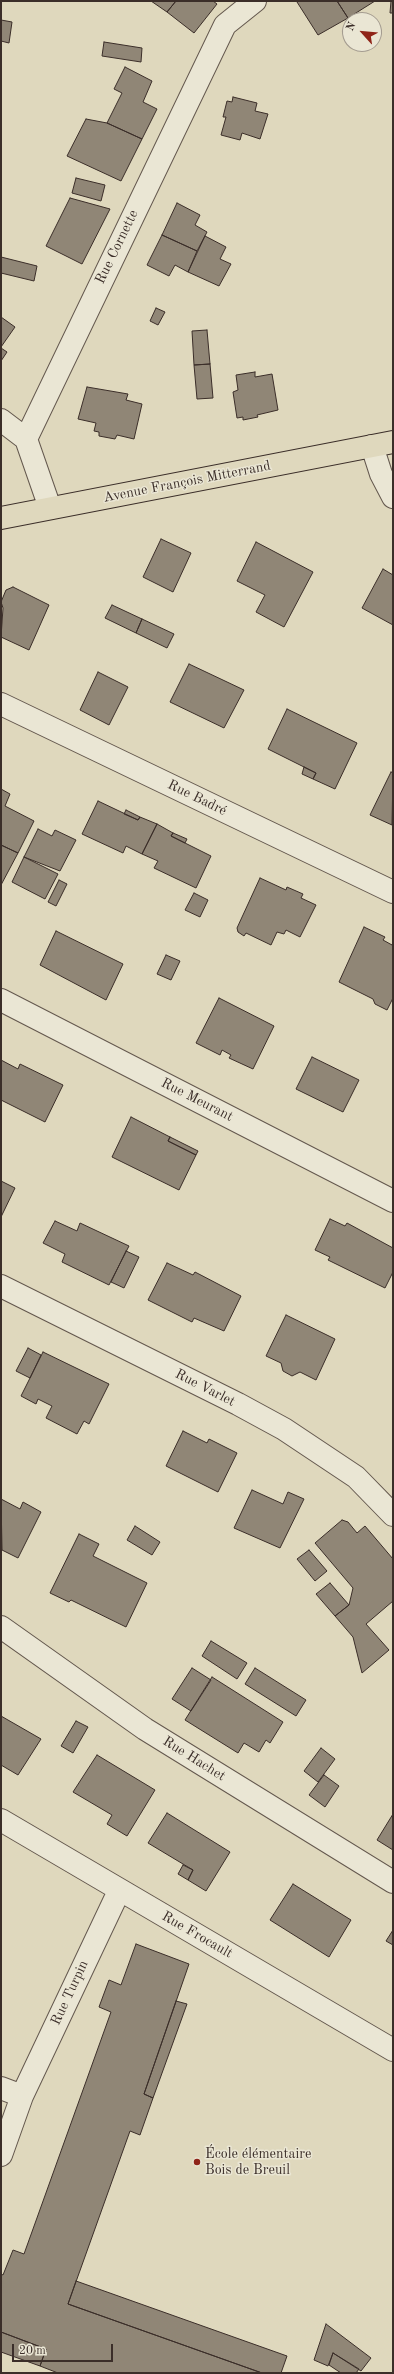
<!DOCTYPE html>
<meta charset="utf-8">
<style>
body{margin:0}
#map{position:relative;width:394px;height:2374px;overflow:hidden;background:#dfd8bd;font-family:"Old Standard TT",serif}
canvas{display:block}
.frame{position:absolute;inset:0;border:2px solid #3b2e29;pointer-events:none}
.north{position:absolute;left:342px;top:12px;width:40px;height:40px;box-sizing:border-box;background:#eae6d4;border:1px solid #a49c90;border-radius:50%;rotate:297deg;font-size:11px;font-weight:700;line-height:16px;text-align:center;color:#3b2e29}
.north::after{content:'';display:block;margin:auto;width:14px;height:18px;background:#8f2418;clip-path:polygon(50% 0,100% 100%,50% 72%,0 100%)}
.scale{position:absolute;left:12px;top:2344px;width:101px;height:18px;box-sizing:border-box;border:2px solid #3b2e29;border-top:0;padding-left:5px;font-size:12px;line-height:14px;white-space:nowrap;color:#3b2e29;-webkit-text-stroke:3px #eae6d4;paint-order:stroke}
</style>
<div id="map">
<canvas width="394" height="2374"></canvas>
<div class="frame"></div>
<div class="north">N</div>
<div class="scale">20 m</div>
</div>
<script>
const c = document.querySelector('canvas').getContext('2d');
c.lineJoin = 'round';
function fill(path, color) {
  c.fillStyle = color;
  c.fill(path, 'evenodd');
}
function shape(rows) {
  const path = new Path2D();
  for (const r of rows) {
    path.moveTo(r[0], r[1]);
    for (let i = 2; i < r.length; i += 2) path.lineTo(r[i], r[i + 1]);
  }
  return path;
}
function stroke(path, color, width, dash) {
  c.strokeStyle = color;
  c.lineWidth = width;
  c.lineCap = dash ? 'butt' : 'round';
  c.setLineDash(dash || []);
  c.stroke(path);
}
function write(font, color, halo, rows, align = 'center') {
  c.font = font + ' "Old Standard TT",serif';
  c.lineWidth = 3;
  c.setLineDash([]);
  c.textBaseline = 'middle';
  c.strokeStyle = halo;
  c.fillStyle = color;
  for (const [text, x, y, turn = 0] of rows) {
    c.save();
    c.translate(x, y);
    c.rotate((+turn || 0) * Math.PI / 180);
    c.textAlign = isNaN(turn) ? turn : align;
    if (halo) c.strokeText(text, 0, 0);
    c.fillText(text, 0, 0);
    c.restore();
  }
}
const building = shape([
 [151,1,176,1,167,12,151,1],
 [176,1,213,1,217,4,194,33,167,12,176,1],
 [299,1,337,1,348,18,318,35,297,2,299,1],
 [337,1,375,1,348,18,337,1],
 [391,1,393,1,393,13,390,13,391,1],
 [1,20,12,22,9,43,1,41,1,20],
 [104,42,142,48,141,62,102,56,104,42],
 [125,67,152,81,143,102,157,109,142,139,107,123,122,93,114,89,125,67],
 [233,97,257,103,255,111,268,114,260,139,242,133,240,140,221,135,226,117,223,117,227,101,232,102,233,97],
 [86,119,107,123,142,139,121,181,67,156,86,119],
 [76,178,105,185,101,201,72,193,76,178],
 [70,198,110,209,82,264,46,246,70,198],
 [177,203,200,215,195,225,207,232,197,251,162,235,177,203],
 [162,235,197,251,188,272,175,265,169,276,147,265,162,235],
 [205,236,226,247,220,259,231,264,219,286,188,272,205,236],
 [1,257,37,266,34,281,1,273,1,257],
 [156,308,165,312,158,325,150,321,156,308],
 [1,317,15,327,1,347,1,317],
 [207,330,210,364,194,365,192,331,207,330],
 [1,348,7,352,1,361,1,348],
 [210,364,213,398,197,399,194,365,210,364],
 [255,372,255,377,272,374,278,410,257,415,258,417,243,420,243,417,237,418,233,392,238,390,236,375,255,372],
 [87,387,128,394,126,400,142,404,134,439,117,435,115,439,99,436,99,432,94,431,96,423,78,419,87,387],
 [161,539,191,553,173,592,143,577,161,539],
 [256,542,313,572,284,627,256,612,265,595,237,581,256,542],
 [383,569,393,575,393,625,362,608,383,569],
 [13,587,49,605,29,650,1,637,3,608,1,602,6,590,13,587],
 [112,605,142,619,136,633,105,618,112,605],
 [142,619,174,634,167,648,136,633,142,619],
 [189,664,244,690,224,728,170,702,189,664],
 [98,672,128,687,109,725,80,710,98,672],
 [287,709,357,743,335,789,313,779,316,773,268,749,287,709],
 [304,767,316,773,313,779,302,774,304,767],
 [391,772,393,773,392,825,370,815,391,772],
 [1,789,10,794,5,806,34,821,18,853,1,845,1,789],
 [98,801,138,820,140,817,157,824,142,854,126,846,123,853,82,834,98,801],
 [126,810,140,817,138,820,124,814,126,810],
 [157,824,173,833,171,836,211,856,196,888,154,868,158,861,142,854,157,824],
 [38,829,52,836,55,830,76,840,60,871,24,857,38,829],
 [173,833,187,839,185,843,171,836,173,833],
 [1,845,18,853,1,885,1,845],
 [24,857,58,874,45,899,12,882,24,857],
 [260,878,286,890,287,887,303,894,301,898,316,905,300,937,286,930,284,934,277,932,271,945,246,933,244,936,238,932,237,928,260,878],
 [59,880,67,884,56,906,48,902,59,880],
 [194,893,208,900,200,917,185,910,194,893],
 [364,927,385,937,383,940,392,945,393,942,393,998,387,1010,375,1004,373,999,339,982,364,927],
 [56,931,123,964,106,1000,40,965,56,931],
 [166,955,180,961,171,980,157,974,166,955],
 [219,998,274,1026,253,1069,229,1058,231,1055,222,1050,220,1055,196,1043,219,998],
 [312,1057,359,1080,343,1112,296,1089,312,1057],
 [1,1060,18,1069,20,1064,63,1085,45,1122,1,1100,1,1060],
 [131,1117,170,1137,168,1141,196,1155,179,1190,112,1157,131,1117],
 [170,1137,198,1151,196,1155,168,1141,170,1137],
 [1,1181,15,1188,1,1217,1,1181],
 [330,1219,345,1226,347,1223,393,1248,393,1272,385,1288,328,1260,330,1257,315,1250,330,1219],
 [55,1221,77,1231,80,1223,129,1246,109,1285,62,1262,65,1254,43,1243,55,1221],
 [126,1251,139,1257,124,1288,111,1282,126,1251],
 [167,1263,193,1275,195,1272,241,1296,224,1331,194,1318,192,1322,148,1300,167,1263],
 [286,1315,335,1339,316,1380,300,1372,292,1376,283,1371,281,1363,266,1356,286,1315],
 [28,1348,41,1355,30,1378,16,1371,28,1348],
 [43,1352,109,1384,89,1424,84,1421,77,1434,46,1418,52,1406,38,1399,36,1404,21,1396,43,1352],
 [183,1431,207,1443,209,1439,237,1453,218,1492,166,1466,183,1431],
 [252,1490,283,1504,288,1492,304,1499,280,1548,234,1528,252,1490],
 [1,1499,20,1509,23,1502,41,1512,18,1558,2,1550,1,1499],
 [342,1520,348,1522,357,1533,365,1526,393,1559,393,1601,366,1624,389,1650,362,1673,353,1637,335,1616,349,1605,353,1588,315,1543,342,1520],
 [135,1526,160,1542,152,1555,127,1540,135,1526],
 [79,1534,99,1544,93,1556,147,1583,126,1627,71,1600,69,1602,50,1593,79,1534],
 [309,1550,327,1571,315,1581,297,1559,309,1550],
 [330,1583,349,1605,335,1616,316,1594,330,1583],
 [211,1641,247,1663,237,1679,202,1656,211,1641],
 [192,1668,211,1680,191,1711,172,1699,192,1668],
 [255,1668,306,1700,296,1716,245,1684,255,1668],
 [212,1677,283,1722,270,1743,266,1740,259,1752,244,1743,238,1753,185,1720,212,1677],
 [1,1716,41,1739,18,1775,1,1765,1,1716],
 [76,1721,88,1727,73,1753,61,1746,76,1721],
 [321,1748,335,1759,318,1782,304,1771,321,1748],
 [97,1755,155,1790,127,1836,107,1824,112,1815,73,1792,97,1755],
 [324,1775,339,1786,325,1807,309,1795,324,1775],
 [167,1813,230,1852,206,1891,188,1880,193,1870,148,1843,167,1813],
 [393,1814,393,1850,377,1840,393,1814],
 [183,1865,193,1870,188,1880,178,1874,183,1865],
 [293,1884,351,1920,329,1957,270,1920,293,1884],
 [393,1930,393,1945,386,1941,393,1930],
 [136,1944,189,1964,144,2094,153,2098,140,2135,130,2131,68,2304,262,2373,58,2373,40,2366,46,2349,1,2332,1,2274,3,2275,13,2250,24,2254,111,2012,99,2007,109,1980,121,1985,136,1944],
 [176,2001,187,2004,153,2098,144,2094,176,2001],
 [76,2281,287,2356,281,2373,262,2373,68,2304,76,2281],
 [326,2324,371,2358,361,2371,333,2353,328,2366,314,2360,326,2324],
 [1,2332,46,2349,40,2366,1,2352,1,2332],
 [333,2353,359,2369,356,2373,341,2373,329,2365,333,2353]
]);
const minor = shape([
 [1,420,26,439],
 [372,446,381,474,393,497],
 [50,508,26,439,225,25,255,1],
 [1,704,393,892],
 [1,1000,393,1201],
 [1,1286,238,1404,284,1429,356,1477,393,1515],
 [1,1627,145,1729,393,1882],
 [1,1820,393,2050],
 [1,2088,22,2096],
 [1,2155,22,2096,119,1891]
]);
const major = shape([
 [1,518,393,442]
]);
const markers = [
 [197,2162,4,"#8f2418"]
];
const streetNames = [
 ["Rue Cornette",117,247,-64],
 ["Avenue François Mitterrand",187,482,-11],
 ["Rue Badré",197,798,26],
 ["Rue Meurant",197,1100,27],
 ["Rue Varlet",205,1388,27],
 ["Rue Hachet",194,1759,32],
 ["Rue Frocault",197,1935,30],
 ["Rue Turpin",70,1993,-65]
];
const poiNames = [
 ["École élémentaire",205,2154],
 ["Bois de Breuil",205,2170]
];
fill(building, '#908676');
stroke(building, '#3b2e29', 1);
stroke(minor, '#64584e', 24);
stroke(major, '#3b2e29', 24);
stroke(minor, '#eae6d4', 22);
stroke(major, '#dfd8bd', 22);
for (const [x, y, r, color] of markers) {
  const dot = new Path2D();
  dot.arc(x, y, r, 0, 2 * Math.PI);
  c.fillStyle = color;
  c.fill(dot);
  stroke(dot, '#eae6d4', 1.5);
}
write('14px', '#3b2e29', '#eae6d4', streetNames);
write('14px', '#3b2e29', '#eae6d4', poiNames, 'left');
</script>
